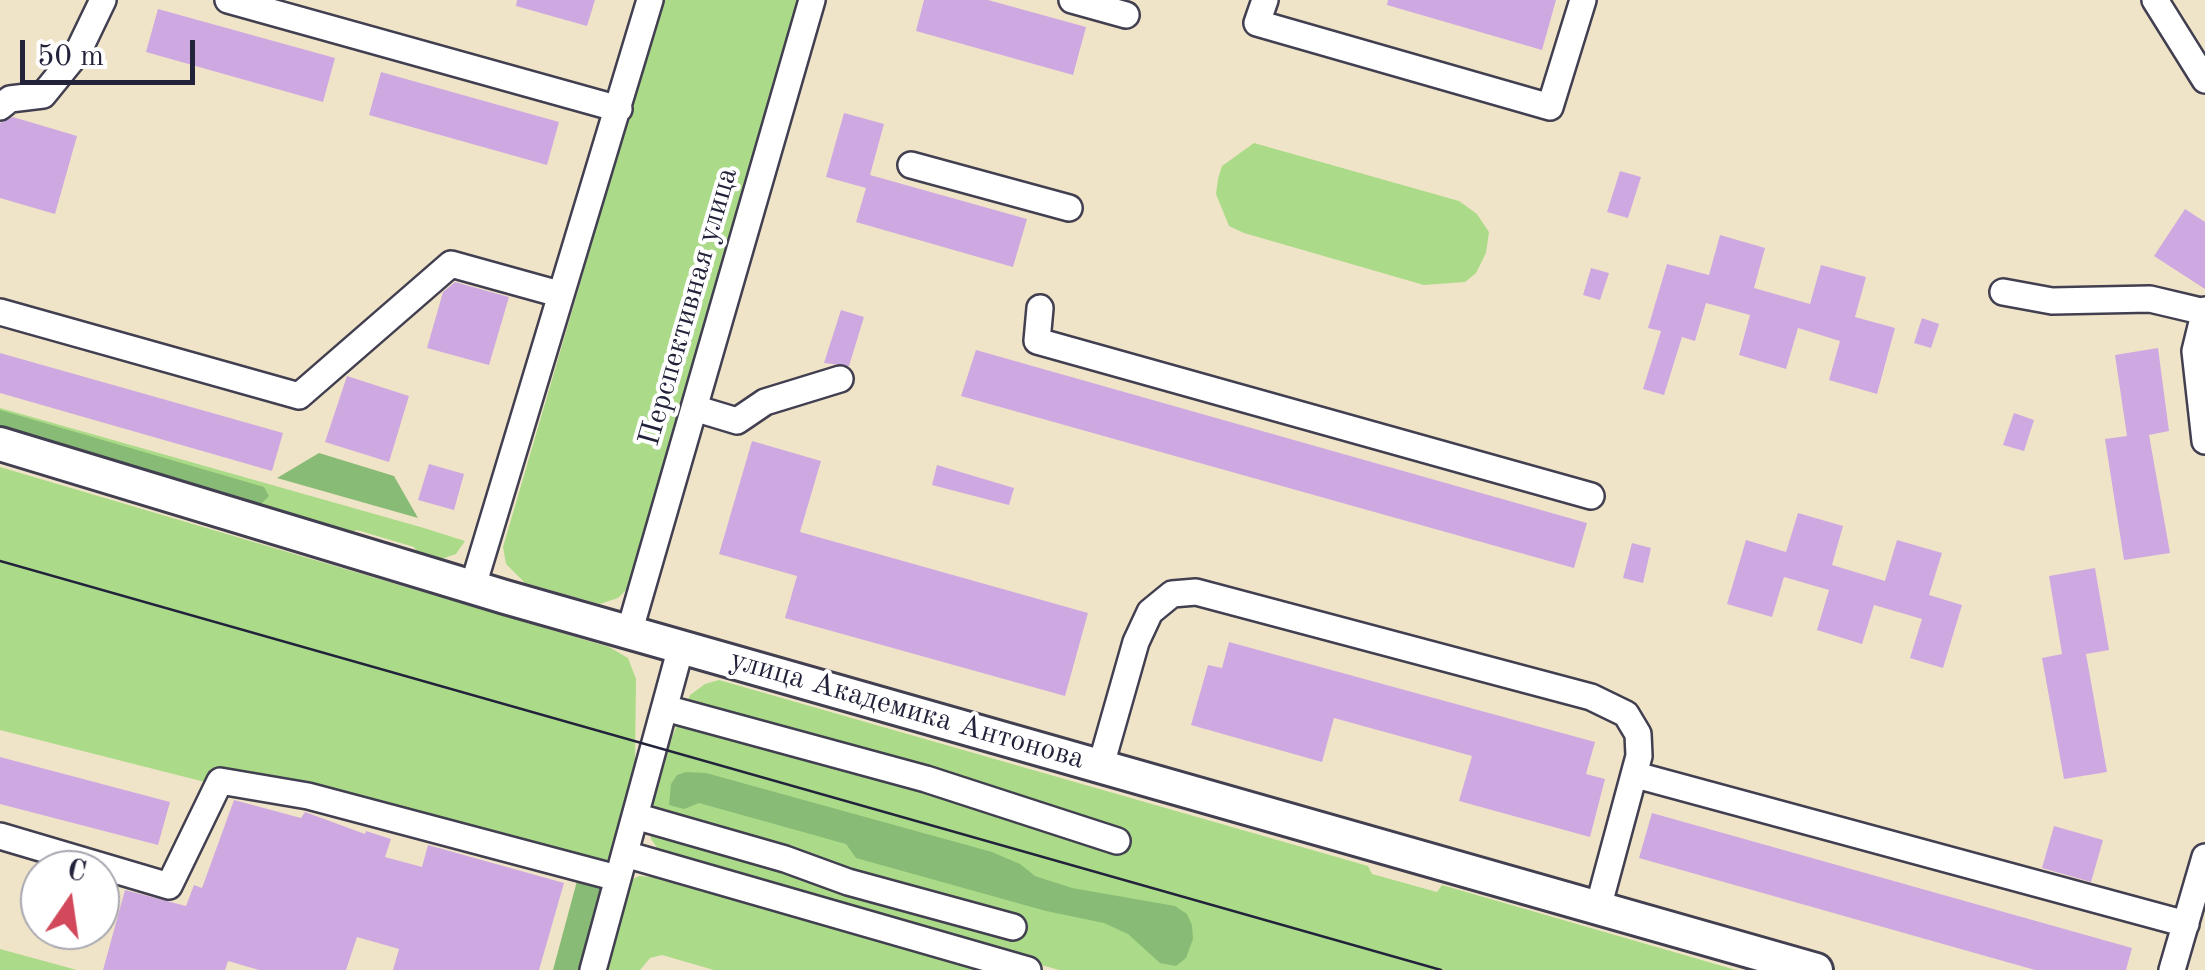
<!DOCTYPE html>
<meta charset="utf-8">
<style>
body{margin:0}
#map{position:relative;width:2205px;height:970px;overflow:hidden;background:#f0e4c8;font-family:"Old Standard TT",serif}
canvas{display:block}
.north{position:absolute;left:20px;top:850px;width:100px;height:100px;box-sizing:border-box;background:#fff;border:2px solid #a7a7b1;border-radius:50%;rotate:13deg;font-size:28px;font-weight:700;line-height:40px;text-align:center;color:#22223b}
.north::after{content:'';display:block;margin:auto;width:35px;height:45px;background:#d1495b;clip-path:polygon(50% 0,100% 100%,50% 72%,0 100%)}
.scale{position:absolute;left:20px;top:40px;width:175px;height:45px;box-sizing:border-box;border:5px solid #22223b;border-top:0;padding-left:12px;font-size:30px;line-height:35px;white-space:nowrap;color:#22223b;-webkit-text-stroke:8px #fff;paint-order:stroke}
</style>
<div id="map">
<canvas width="2205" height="970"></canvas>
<div class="north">С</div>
<div class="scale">50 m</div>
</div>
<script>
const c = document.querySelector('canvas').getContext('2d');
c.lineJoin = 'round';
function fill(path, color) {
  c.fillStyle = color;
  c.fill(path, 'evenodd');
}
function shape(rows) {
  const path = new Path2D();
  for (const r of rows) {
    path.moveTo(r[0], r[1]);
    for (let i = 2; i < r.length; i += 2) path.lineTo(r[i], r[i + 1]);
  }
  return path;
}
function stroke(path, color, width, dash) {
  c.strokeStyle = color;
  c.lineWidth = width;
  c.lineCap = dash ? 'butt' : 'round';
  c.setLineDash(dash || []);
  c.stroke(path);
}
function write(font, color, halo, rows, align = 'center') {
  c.font = font + ' "Old Standard TT",serif';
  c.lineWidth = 8;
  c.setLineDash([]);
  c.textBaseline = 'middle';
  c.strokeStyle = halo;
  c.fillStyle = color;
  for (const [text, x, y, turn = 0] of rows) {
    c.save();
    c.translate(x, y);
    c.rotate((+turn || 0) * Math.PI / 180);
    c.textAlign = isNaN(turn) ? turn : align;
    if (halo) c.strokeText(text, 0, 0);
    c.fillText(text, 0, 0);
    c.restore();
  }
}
const green = shape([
 [663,0,802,0,631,585,618,598,600,604,525,583,506,564,503,547],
 [1254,143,1459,201,1477,214,1489,232,1486,253,1476,273,1465,282,1424,285,1244,233,1229,226,1216,194,1218,179,1222,166],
 [0,408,424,528,465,541,456,554,438,560,418,554,414,547,357,530,345,535,0,431],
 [0,467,609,647,628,658,636,679,635,760,622,823,604,885,577,881,457,846,0,730],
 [719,680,1368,866,1372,874,1437,892,1442,885,1736,970,1059,970,668,858,660,852,651,839,648,821,672,737,690,695,705,684],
 [639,876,651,877,982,970,714,970,662,955,650,958,640,970,599,970,625,883],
 [0,949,77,970,0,970]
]);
const forest = shape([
 [0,410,264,487,269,496,261,504,254,504,0,426],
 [319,453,394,476,418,518,277,478],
 [686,772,706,773,992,852,1020,864,1035,876,1072,888,1175,906,1187,914,1192,925,1193,939,1186,958,1176,966,1160,963,1128,934,1104,923,1046,911,856,858,846,844,699,803,684,809,669,805,671,784,677,775],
 [577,881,604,885,581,970,553,970]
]);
const building = shape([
 [517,0,595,0,587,26,516,6],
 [924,0,988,0,1086,27,1073,75,916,31],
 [1388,0,1556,0,1542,50,1387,5],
 [158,9,335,58,323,102,146,52],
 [381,72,559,122,547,165,369,115],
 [844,113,884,124,870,175,1027,219,1013,267,856,222,866,188,826,177],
 [13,117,77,136,55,214,0,198,0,123],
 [1620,171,1641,177,1628,218,1607,212],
 [2185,209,2205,222,2205,289,2154,256],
 [1720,235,1765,248,1754,288,1810,304,1821,265,1866,277,1855,317,1895,328,1877,394,1829,380,1840,341,1798,328,1786,369,1739,355,1750,315,1706,303,1695,341,1682,337,1664,395,1643,389,1661,331,1648,328,1667,264,1709,275],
 [1591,268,1609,273,1600,300,1583,295],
 [455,282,509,297,489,365,427,348,443,292],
 [841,310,864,317,849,366,824,363],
 [1922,318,1939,324,1931,348,1914,343],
 [2158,348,2169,431,2149,435,2170,553,2124,560,2105,439,2127,436,2115,355],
 [976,350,1587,523,1574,568,961,396],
 [0,353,283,433,272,471,0,393],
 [347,376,409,396,389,462,325,442],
 [2014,413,2034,420,2024,451,2003,445],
 [752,441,821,461,800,532,1088,613,1065,696,785,618,797,576,719,554],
 [429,464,464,474,454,510,418,500],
 [937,465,1014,488,1009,505,932,485],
 [1798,513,1843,526,1832,565,1885,581,1897,540,1942,553,1929,595,1962,605,1943,668,1910,658,1922,619,1874,605,1862,644,1817,630,1829,590,1784,577,1772,617,1727,604,1746,540,1786,552],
 [1632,543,1651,548,1643,583,1623,578],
 [2095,568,2109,650,2086,654,2107,772,2064,779,2042,658,2062,654,2049,576],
 [1229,642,1595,742,1586,774,1605,779,1590,837,1459,801,1472,756,1334,718,1322,762,1191,725,1208,665,1222,668],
 [0,757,170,802,158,845,0,804],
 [234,800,301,818,305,812,365,834,366,831,391,839,385,857,422,867,428,845,564,883,539,970,393,970,399,949,357,937,346,970,259,970,228,961,225,970,103,970,125,890,186,906,194,885,202,888],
 [1652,813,2132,948,2126,970,2035,970,1639,858],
 [2054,826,2103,840,2091,882,2042,868]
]);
const minor = shape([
 [228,0,619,109],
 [1072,0,1126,15],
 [1265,0,1257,23,1550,107,1583,0],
 [2155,0,2205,80],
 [0,107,10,99,43,95,78,52,103,0],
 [911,165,1069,208],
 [2003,292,2052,301,2150,299,2205,312],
 [1040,308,1037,341,1591,496],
 [2205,310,2195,351,2205,441],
 [0,312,299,396,451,264,559,294],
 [694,408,737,421,765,402,840,379],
 [473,586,650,0],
 [629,633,812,0],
 [665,708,926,779,1117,841],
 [1101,765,1136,642,1150,612,1172,594,1196,592,1591,697,1626,714,1638,734,1639,756,1598,908],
 [1636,775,2186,924],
 [635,816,785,859,848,882,1013,927],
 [0,836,169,886,220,781,308,796,617,878],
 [625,854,1028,970],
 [593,970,681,647],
 [2172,970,2205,857]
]);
const major = shape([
 [0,444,505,597,1816,970]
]);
const tram = shape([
 [0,561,1441,970]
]);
const streetNames = [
 ["Перспективная улица",689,307,-74],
 ["улица Академика Антонова",907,710,16]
];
fill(green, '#abdb89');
fill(forest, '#88bb75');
fill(building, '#cea9e1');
stroke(minor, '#413f50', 30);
stroke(major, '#413f50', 38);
stroke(minor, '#fff', 25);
stroke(major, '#fff', 32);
stroke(tram, '#22223b', 2.5);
write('30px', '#22223b', '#fff', streetNames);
</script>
